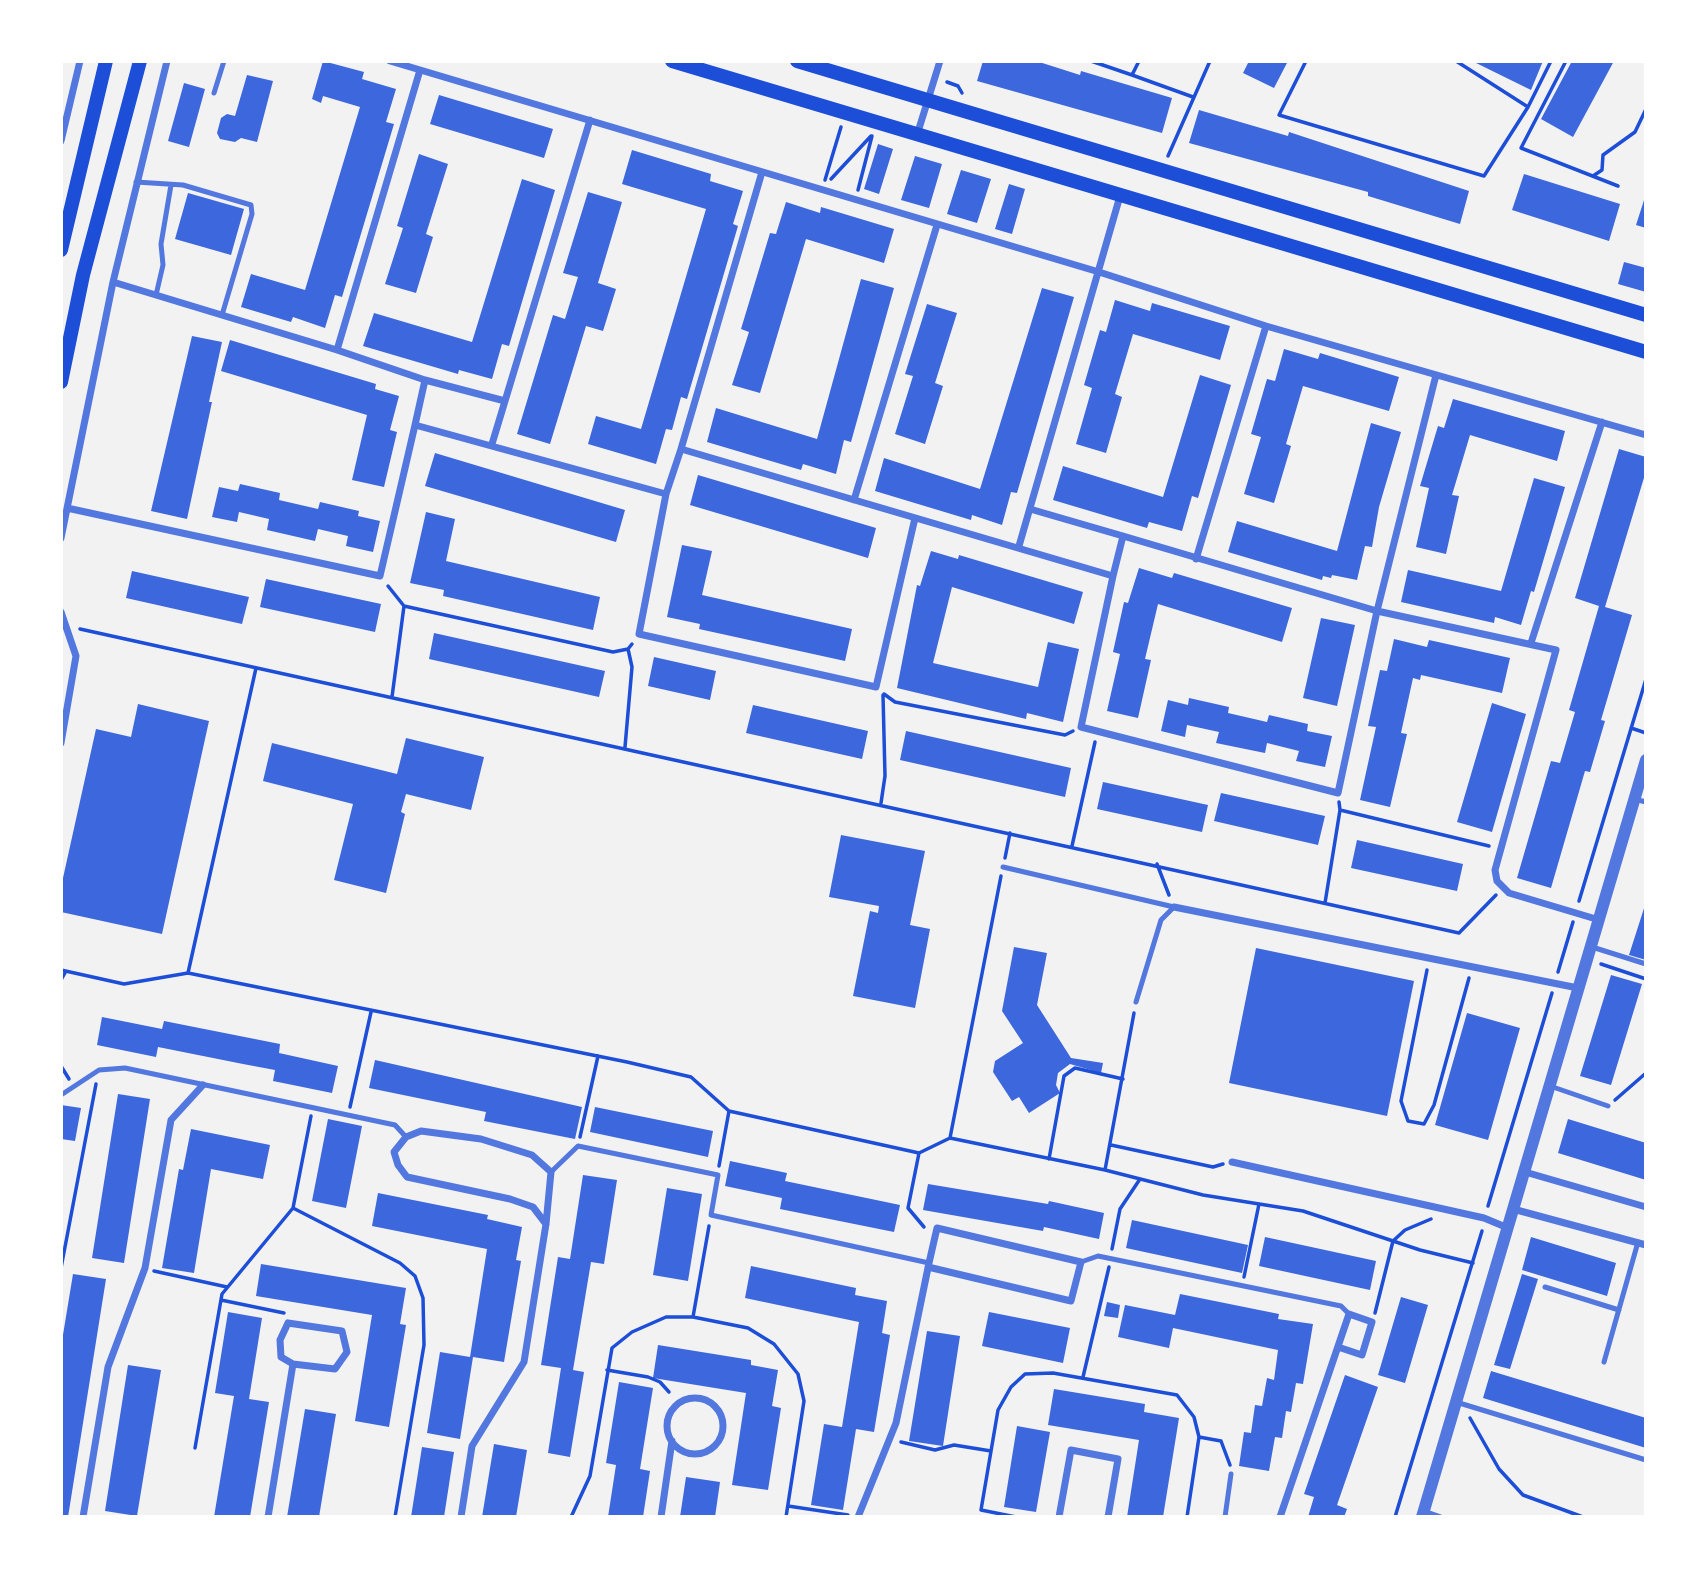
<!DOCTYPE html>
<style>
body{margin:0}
#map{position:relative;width:1707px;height:1578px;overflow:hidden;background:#f2f2f2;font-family:"Open Sans",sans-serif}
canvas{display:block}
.frame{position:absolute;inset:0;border:63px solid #fff;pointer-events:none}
</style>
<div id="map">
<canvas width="1707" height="1578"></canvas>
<div class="frame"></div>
</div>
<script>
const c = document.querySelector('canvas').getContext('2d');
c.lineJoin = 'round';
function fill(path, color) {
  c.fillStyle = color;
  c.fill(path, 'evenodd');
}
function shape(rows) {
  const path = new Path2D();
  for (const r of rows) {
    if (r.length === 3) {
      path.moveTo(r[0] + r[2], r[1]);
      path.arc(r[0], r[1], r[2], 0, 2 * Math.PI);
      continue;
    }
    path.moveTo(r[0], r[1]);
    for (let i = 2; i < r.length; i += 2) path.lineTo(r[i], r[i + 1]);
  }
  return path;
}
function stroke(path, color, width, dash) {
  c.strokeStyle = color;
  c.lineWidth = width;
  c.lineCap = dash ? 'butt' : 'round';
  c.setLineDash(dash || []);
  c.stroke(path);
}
const building = shape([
 [323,61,364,72,362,79,396,89,386,122,394,124,342,297,335,295,325,328,293,317,291,322,241,307,251,274,305,290,360,107,323,96,321,103,312,99],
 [983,61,1036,61,1080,75,1081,71,1172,98,1162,133,977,81],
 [1249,61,1288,61,1274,88,1243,73],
 [1472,61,1543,61,1531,90],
 [1572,61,1614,61,1573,137,1541,119],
 [247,75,273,81,257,142,241,138,235,142,220,139,217,133,221,118,227,114,235,116],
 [184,83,205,89,189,147,168,141],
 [439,95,553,129,544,158,430,124],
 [1199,110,1288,136,1289,132,1469,191,1460,224,1368,196,1368,192,1189,143],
 [878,144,893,149,879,194,864,189],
 [632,150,711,174,710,181,743,191,733,224,738,226,687,399,681,397,672,430,666,429,656,464,588,444,596,416,641,429,706,209,622,184],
 [419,154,448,164,426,234,433,237,416,293,385,284,403,228,397,226],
 [915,156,942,164,929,208,901,200],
 [961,170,991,179,977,223,947,214],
 [1524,174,1620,204,1609,241,1512,210],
 [522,179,555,190,509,346,502,344,492,379,459,370,458,374,363,346,374,313,472,342],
 [1009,184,1025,189,1012,234,995,229],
 [588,192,622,202,598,283,616,289,603,331,586,326,550,444,517,434,553,315,565,319,578,277,563,273],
 [188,193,244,209,231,255,175,239],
 [1646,194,1646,228,1636,225],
 [786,202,820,213,821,207,894,229,884,263,806,239,760,393,732,385,749,332,741,329,770,233,776,234],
 [1624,262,1646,268,1646,292,1618,284],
 [861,279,894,288,851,442,844,440,836,474,803,464,801,470,707,442,716,408,817,439],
 [1042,288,1074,297,1017,493,1011,492,1002,525,972,515,971,520,875,491,884,458,980,489],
 [1115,300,1150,311,1152,303,1230,326,1220,360,1133,334,1115,394,1122,397,1106,453,1076,444,1092,388,1084,385,1100,330,1106,332],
 [927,304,957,313,935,383,943,386,925,444,895,434,913,376,905,374],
 [192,336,222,342,209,402,212,402,187,519,151,511],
 [230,340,376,384,375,389,399,396,390,430,397,432,384,487,352,480,367,415,221,371],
 [1284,349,1318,359,1320,353,1399,377,1389,411,1303,386,1286,444,1291,446,1274,503,1244,494,1261,437,1251,434,1267,379,1275,381],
 [1200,375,1231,385,1198,498,1192,496,1182,531,1149,522,1147,528,1053,500,1063,466,1163,497],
 [1453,399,1565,431,1557,461,1470,435,1452,495,1459,496,1446,554,1416,547,1429,488,1420,486,1438,426,1444,428],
 [1371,423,1401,432,1379,507,1372,547,1365,546,1357,580,1332,575,1331,578,1323,576,1322,580,1228,552,1237,521,1337,551],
 [1619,449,1646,457,1646,471,1605,607,1632,615,1601,720,1605,721,1590,772,1585,771,1551,888,1517,878,1551,761,1560,763,1575,712,1569,710,1599,606,1575,598],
 [435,453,625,510,616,542,425,486],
 [698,475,876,528,868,558,690,505],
 [1534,478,1565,487,1534,592,1531,591,1521,625,1495,617,1494,623,1401,602,1408,570,1501,591],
 [240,484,280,493,279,500,318,509,320,502,359,511,358,516,380,521,373,552,346,546,348,536,318,529,315,541,267,530,269,519,239,512,237,522,212,517,219,487,238,491],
 [426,512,455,519,446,561,600,597,593,630,443,596,444,590,410,583],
 [682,545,712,551,702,595,852,629,845,661,699,629,700,624,667,617],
 [931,551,958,559,959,555,1083,592,1074,624,952,587,933,663,1038,687,1048,642,1079,649,1063,722,1027,713,1026,719,897,688,917,585,920,586],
 [1139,568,1172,578,1174,573,1292,608,1282,642,1158,604,1145,659,1151,660,1138,718,1107,711,1120,654,1113,652,1124,602,1128,603],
 [132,571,249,597,242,624,126,598],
 [266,579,381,604,375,632,260,607],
 [1321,618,1355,625,1337,706,1303,698],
 [434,633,605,671,599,697,429,659],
 [1394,639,1427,647,1429,640,1510,658,1502,693,1421,675,1420,680,1413,678,1401,733,1407,734,1390,807,1360,800,1376,727,1368,726,1380,670,1387,671],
 [654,657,716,671,710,700,648,686],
 [1189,698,1229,707,1228,713,1267,722,1269,715,1308,724,1307,731,1332,736,1325,767,1296,761,1299,751,1267,743,1265,753,1216,743,1219,732,1187,725,1185,737,1161,731,1168,700,1188,705],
 [1492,703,1526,714,1492,832,1457,822],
 [138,704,209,721,162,934,61,912,61,887,96,729,131,737],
 [753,705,868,731,862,759,746,733],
 [906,731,1071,768,1065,797,900,760],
 [406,738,484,757,471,810,406,794,401,812,405,814,386,893,334,880,353,804,263,781,272,743,397,774],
 [1103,782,1208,805,1202,832,1097,809],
 [1221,793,1325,816,1318,845,1214,821],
 [841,835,925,851,910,925,930,929,915,1008,853,996,870,911,878,913,879,906,829,897],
 [1357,840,1463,864,1457,891,1351,868],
 [1646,902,1646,960,1629,955],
 [1014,947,1047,953,1037,1005,1071,1058,1103,1063,1101,1073,1070,1064,1058,1073,1056,1085,1060,1093,1029,1113,1019,1097,1012,1101,993,1072,995,1061,1023,1043,1002,1011],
 [1256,948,1414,981,1387,1116,1229,1083],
 [1611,975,1642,984,1611,1085,1580,1076],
 [1467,1013,1520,1028,1488,1140,1435,1125],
 [102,1017,162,1029,164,1021,280,1044,279,1053,338,1066,332,1093,273,1081,275,1070,243,1064,158,1047,156,1057,97,1045],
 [375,1060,582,1107,575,1139,484,1121,486,1112,369,1088],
 [118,1094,150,1099,124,1263,92,1258],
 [61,1105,81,1108,75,1141,61,1139],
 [595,1107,713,1131,708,1157,590,1132],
 [328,1119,362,1126,346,1208,312,1201],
 [1568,1119,1646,1143,1646,1180,1558,1153],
 [191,1129,270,1145,263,1179,211,1169,194,1273,162,1268,179,1169,183,1170],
 [730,1161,787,1173,785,1181,900,1205,894,1232,780,1209,782,1198,725,1186],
 [583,1175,617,1180,604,1264,591,1262,573,1370,584,1372,570,1457,548,1453,561,1368,541,1365,558,1257,570,1259],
 [928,1184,1048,1204,1049,1201,1104,1213,1099,1239,1044,1227,1043,1231,923,1210],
 [667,1188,702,1194,688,1281,653,1275],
 [378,1193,488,1215,487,1219,522,1227,516,1260,521,1261,504,1362,473,1357,460,1439,427,1433,440,1352,470,1357,487,1249,372,1226],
 [1132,1220,1248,1245,1242,1273,1126,1248],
 [1265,1237,1376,1261,1370,1290,1259,1266],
 [1531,1237,1616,1263,1607,1296,1522,1270],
 [261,1264,406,1288,400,1324,406,1325,389,1427,355,1421,372,1315,256,1296],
 [751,1266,856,1288,855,1295,887,1301,882,1333,890,1335,874,1432,856,1429,843,1510,811,1505,824,1424,842,1427,859,1322,745,1298],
 [73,1274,106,1279,68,1517,61,1517,61,1347],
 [1522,1274,1538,1279,1510,1369,1494,1365],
 [1180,1294,1279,1314,1278,1319,1313,1324,1303,1384,1296,1383,1291,1412,1286,1411,1282,1438,1275,1437,1269,1471,1239,1466,1244,1432,1251,1433,1255,1405,1262,1406,1267,1378,1274,1380,1278,1350,1173,1328,1169,1348,1118,1337,1125,1305,1175,1315],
 [1401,1297,1428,1305,1405,1383,1378,1375],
 [1107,1302,1120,1305,1118,1318,1104,1316],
 [228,1312,262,1318,249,1399,269,1402,250,1517,214,1517,234,1396,215,1393],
 [989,1312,1070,1328,1063,1363,982,1346],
 [927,1331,960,1336,943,1446,909,1441],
 [658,1345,751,1360,751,1365,778,1370,772,1406,781,1408,768,1490,732,1485,746,1393,653,1378],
 [128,1365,161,1370,137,1516,105,1511],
 [1491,1371,1646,1418,1646,1448,1483,1398],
 [1345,1375,1378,1387,1337,1505,1347,1509,1344,1517,1308,1517,1314,1497,1304,1494],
 [619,1382,653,1388,640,1469,650,1471,643,1517,608,1517,616,1465,606,1463],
 [1054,1389,1145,1404,1144,1412,1179,1418,1163,1517,1127,1517,1139,1440,1048,1425],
 [305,1409,336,1414,319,1517,287,1517],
 [1017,1426,1050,1432,1036,1512,1004,1507],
 [494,1444,527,1450,516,1517,482,1517],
 [422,1447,454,1452,444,1517,411,1517],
 [686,1477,720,1482,715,1517,680,1517]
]);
const path = shape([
 [1091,61,1132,75,1139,61],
 [1306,61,1279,115,1484,176,1528,107,1551,61],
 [1456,61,1528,107],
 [1566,61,1521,148,1618,186],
 [1132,75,1193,97],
 [947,82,958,86,962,93],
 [1168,156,1210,61],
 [1593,176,1602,170,1603,155,1635,132,1646,109],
 [831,179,871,136],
 [825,180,841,127],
 [858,190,872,136],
 [388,586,404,606,613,652,628,649,632,644],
 [80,629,1459,933,1496,895],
 [884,694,895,702,1065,735,1073,731],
 [392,697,404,606],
 [1631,728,1646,733],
 [625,747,632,667,628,649],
 [1339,802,1340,810,1489,846],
 [881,803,885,776,883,695],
 [1072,846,1095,742],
 [1005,858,1010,833],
 [1157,864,1169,895],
 [1579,901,1646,679],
 [1325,903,1340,810],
 [1601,964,1646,979],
 [61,970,124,984,188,973,627,1062,691,1077,729,1111,919,1153,950,1138,1105,1170,1203,1195,1303,1211,1420,1250,1473,1263],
 [1427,970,1401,1101,1408,1121,1424,1124,1434,1105,1469,978],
 [1558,972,1573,922],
 [188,973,256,668],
 [61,980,66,971],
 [61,1066,69,1079],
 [1615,1100,1646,1073],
 [350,1107,371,1012],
 [580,1137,598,1056],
 [950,1138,1001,876],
 [1111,1145,1213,1167,1223,1164],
 [919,1153,908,1208,924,1227],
 [1049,1159,1064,1076,1075,1068,1123,1079],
 [719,1166,729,1111],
 [1105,1170,1134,1013],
 [1488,1206,1552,993],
 [293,1208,400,1263,415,1276,423,1298,424,1345,395,1517],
 [1112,1249,1120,1209,1140,1179],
 [61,1268,96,1084],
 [154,1271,227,1287],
 [1244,1277,1259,1204],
 [221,1300,284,1313],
 [1375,1313,1393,1241,1405,1230,1431,1219],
 [693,1317,709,1226],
 [607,1370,648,1377,660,1382,669,1392],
 [1083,1377,1109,1267],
 [1470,1418,1499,1469,1523,1495,1583,1517],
 [1199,1437,1221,1441,1230,1465],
 [901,1442,935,1450,954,1445,991,1451],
 [195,1448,222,1294,293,1208,311,1116],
 [788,1506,848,1515],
 [571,1517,590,1476,612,1348,632,1332,666,1317,693,1317,748,1328,774,1344,798,1374,804,1401,786,1517],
 [1016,1517,981,1510,998,1410,1011,1387,1025,1374,1053,1373,1177,1395,1194,1417,1199,1437,1187,1517],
 [1395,1517,1482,1231]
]);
const service = shape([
 [214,93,224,61],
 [136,182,183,185,251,205,252,214,222,315],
 [156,295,163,265,161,244,171,185],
 [1634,799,1646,802],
 [1003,867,1174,907],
 [1592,947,1646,964],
 [1136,1002,1161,920,1174,907],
 [1550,1086,1608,1106],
 [61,1095,99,1070,125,1068,395,1125,406,1137],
 [551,1172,578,1146,718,1175,711,1215,929,1263],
 [1081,1262,1098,1256,1341,1306,1349,1314],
 [1545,1287,1619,1310],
 [1604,1362,1638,1242],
 [1456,1402,1646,1460],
 [1424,1511,1441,1517],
 [1225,1517,1231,1474]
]);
const minor = shape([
 [390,61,1099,272,1266,326,1646,435],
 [917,135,940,61],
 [61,141,80,61],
 [113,282,337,350,420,70],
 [337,350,425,380,415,425,666,494,681,449,1113,576,1123,536,1377,611,1556,650,1495,870,1497,881,1509,893,1596,919],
 [425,380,505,401],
 [492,444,590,120],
 [681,449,762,172],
 [666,494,639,634,876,687,915,518],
 [854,500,937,225],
 [67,508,380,576,415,425],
 [1030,509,1123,536],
 [61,538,113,282,167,61],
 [1019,546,1120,196],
 [1196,559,1266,326],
 [1113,576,1081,727,1338,793,1377,611,1436,375],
 [61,612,76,656,61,743],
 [1531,643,1602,422],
 [1174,907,1578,988],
 [1232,1162,1484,1218,1508,1228],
 [1525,1172,1646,1207],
 [1513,1209,1646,1245],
 [288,1323,342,1331,347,1352,335,1369,293,1364,281,1357,280,1340,288,1323],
 [695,1426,28],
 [83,1517,108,1367,145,1268,171,1120,203,1085],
 [268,1517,293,1364],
 [461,1517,472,1446,524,1362,546,1224,551,1172,532,1155,481,1139,421,1131,406,1137,394,1152,398,1165,407,1177,510,1199,533,1207,546,1224],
 [661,1517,672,1441],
 [858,1517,896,1423,929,1263,937,1228,1081,1262,1071,1301,928,1267],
 [1059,1517,1071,1450,1118,1459,1108,1517],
 [1280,1517,1349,1314,1372,1322,1362,1355,1338,1347]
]);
const tertiary = shape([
 [1422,1517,1646,760]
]);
const secondary = shape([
 [672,61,1646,352],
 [797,61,1646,315],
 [61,250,106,61],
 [61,382,83,275,140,61]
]);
fill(building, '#3d67dc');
stroke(path, '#1d4ed8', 3.5);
stroke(service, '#5277de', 5);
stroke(minor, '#5277de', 7);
stroke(tertiary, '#5277de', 12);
stroke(secondary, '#1d4ed8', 14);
</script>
